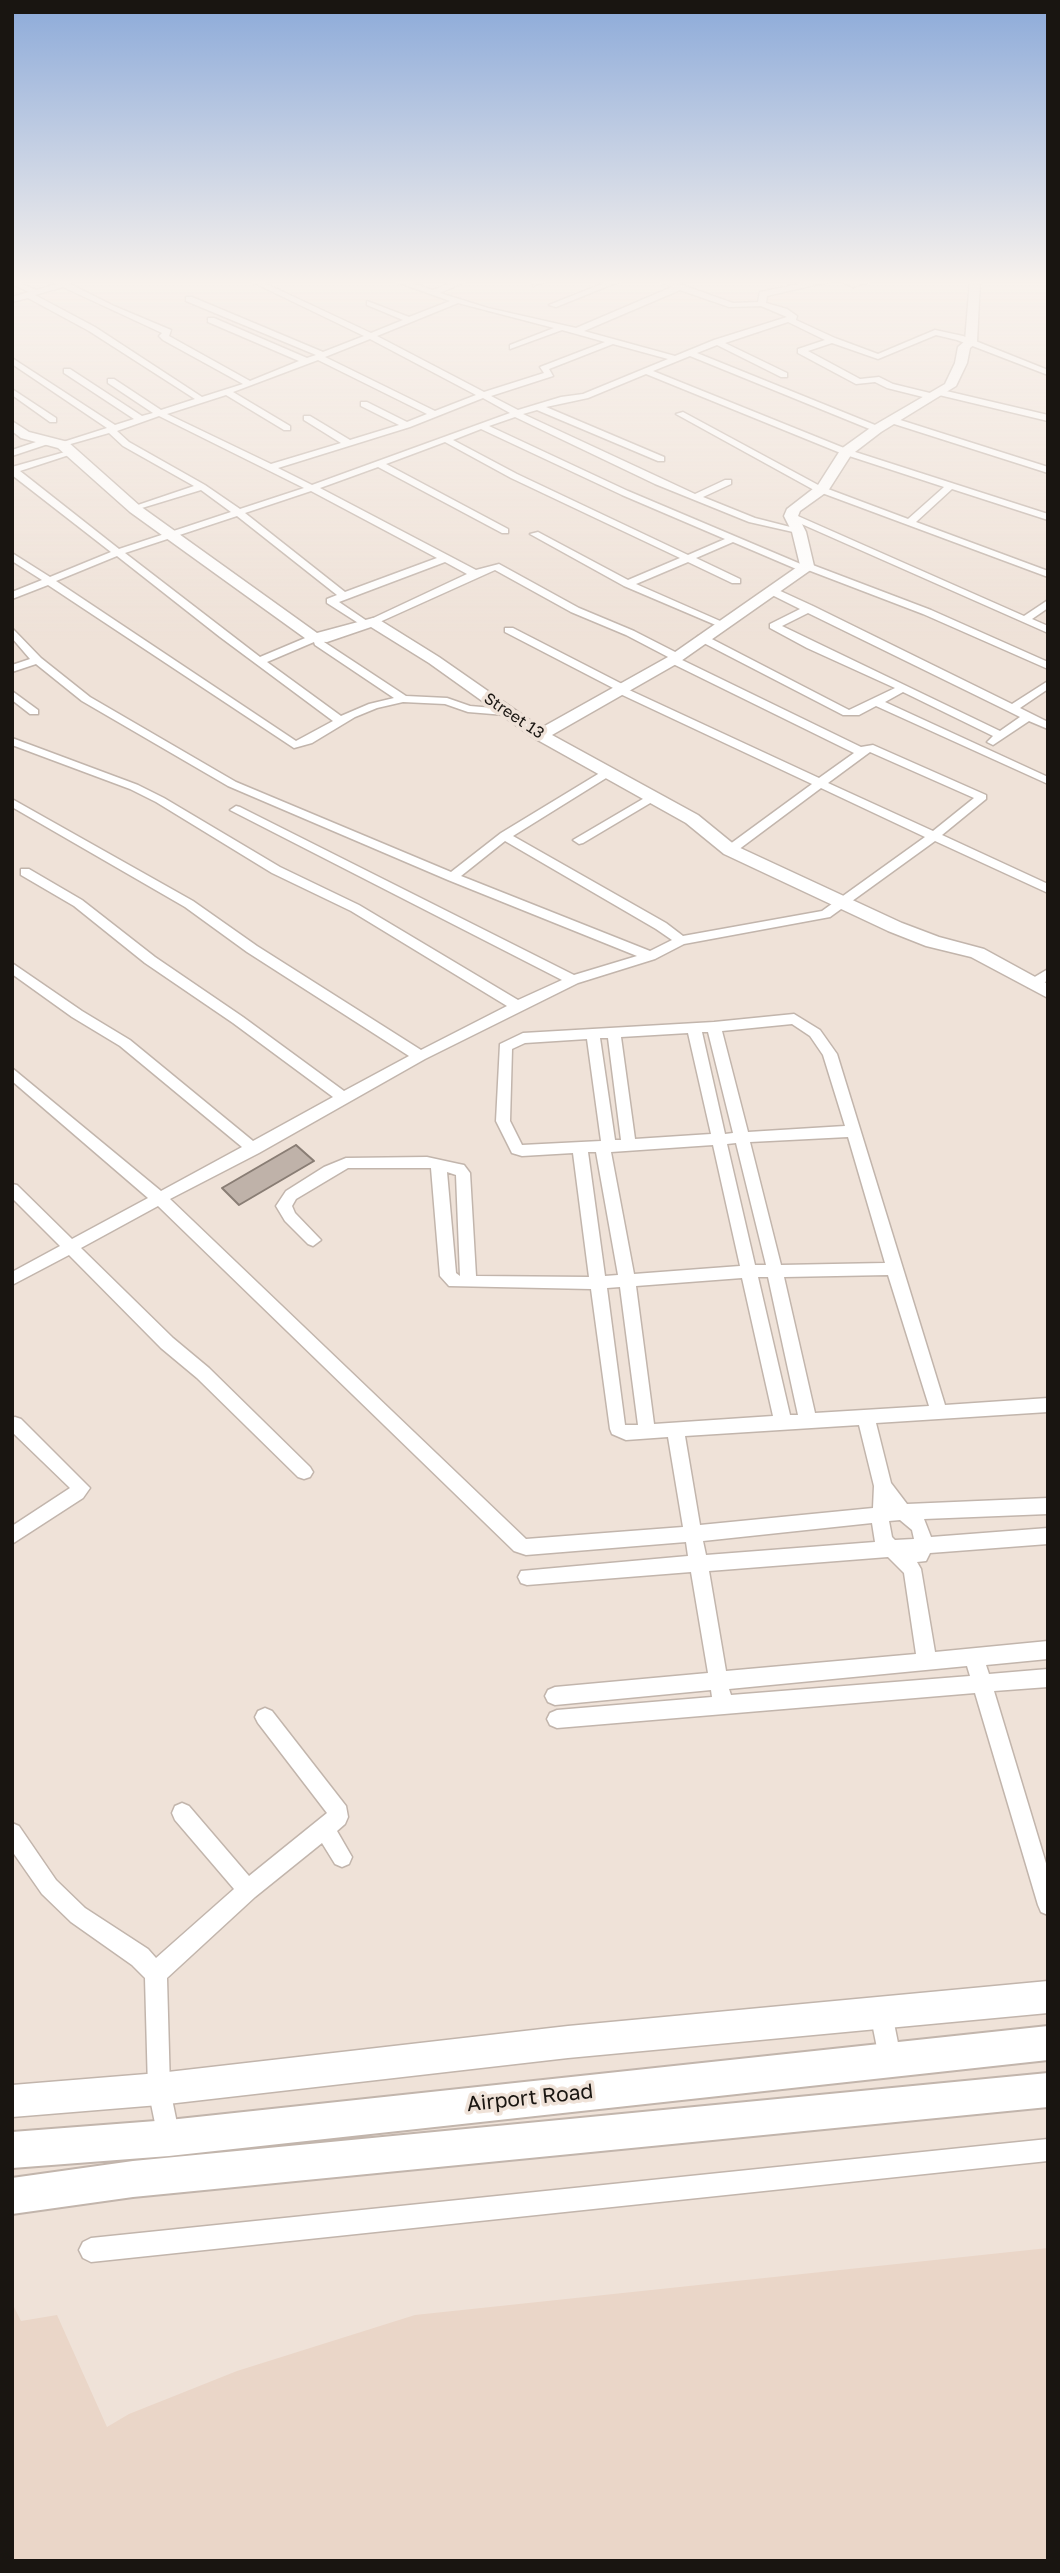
<!DOCTYPE html>
<style>
body{margin:0}
#map{position:relative;width:1060px;height:2573px;overflow:hidden;background:#efe2d8;font-family:"Golos Text",sans-serif}
canvas{display:block}
.frame{position:absolute;inset:0;border:14px solid #191511;pointer-events:none}
</style>
<div id="map">
<canvas width="1060" height="2573"></canvas>
<div class="frame"></div>
</div>
<script>
const c = document.querySelector('canvas').getContext('2d');
c.lineJoin = 'round';
function fill(path, color) {
  c.fillStyle = color;
  c.fill(path, 'evenodd');
}
function shape(rows) {
  const path = new Path2D();
  for (const r of rows) {
    path.moveTo(r[0], r[1]);
    for (let i = 2; i < r.length; i += 2) path.lineTo(r[i], r[i + 1]);
  }
  return path;
}
function stroke(path, color, width, dash) {
  c.strokeStyle = color;
  c.lineWidth = width;
  c.lineCap = dash ? 'butt' : 'round';
  c.setLineDash(dash || []);
  c.stroke(path);
}
function write(font, color, halo, rows, align = 'center') {
  c.font = font + ' "Golos Text",sans-serif';
  c.lineWidth = 7;
  c.setLineDash([]);
  c.textBaseline = 'middle';
  c.strokeStyle = halo;
  c.fillStyle = color;
  for (const [text, x, y, turn = 0] of rows) {
    c.save();
    c.translate(x, y);
    c.rotate((+turn || 0) * Math.PI / 180);
    c.textAlign = isNaN(turn) ? turn : align;
    if (halo) c.strokeText(text, 0, 0);
    c.fillText(text, 0, 0);
    c.restore();
  }
}
const built = shape([
 [1048,2248,1048,2561,12,2561,12,2303,21,2321,57,2315,107,2427,129,2414,237,2371,415,2315]
]);
const building = shape([
 [296,1145,314,1161,239,1205,222,1188,296,1145]
]);
const street = shape([
 [12,280,36,290,57,284,52,280,70,281,70,284,114,306,171,330,169,336,250,381,299,361,208,322,208,318,214,318,307,358,316,355,186,301,186,297,192,297,323,352,364,336,248,280,258,280,371,333,403,320,367,305,367,301,409,317,450,301,391,280,403,280,433,290,458,280,469,280,440,293,488,308,576,328,672,287,656,280,668,280,733,303,758,302,760,292,819,280,836,280,767,296,766,303,787,309,797,316,796,320,835,338,878,354,935,330,963,336,1048,370,1048,375,957,340,936,335,878,359,832,343,808,351,860,379,879,377,893,384,934,394,935,396,931,399,887,388,875,382,856,384,798,353,798,349,825,340,788,322,725,343,787,373,787,377,781,377,717,345,697,353,880,427,881,429,877,432,690,356,653,371,849,450,1048,514,1048,520,952,489,916,522,1048,571,1048,577,814,490,676,414,683,412,820,486,908,519,944,487,843,454,646,374,588,398,546,407,664,457,664,461,658,461,537,410,523,414,695,494,725,480,731,480,731,484,703,497,755,518,802,530,802,534,749,522,655,484,515,417,489,426,628,491,803,565,810,564,931,610,1048,662,1048,669,923,614,808,570,801,571,733,542,696,558,740,579,740,583,732,583,688,562,636,584,727,624,718,626,624,586,530,534,538,532,628,580,680,558,511,478,445,442,386,464,508,529,508,533,502,533,378,467,320,488,476,570,499,564,579,608,634,631,681,655,680,659,861,747,873,745,986,795,986,799,942,835,1048,884,1048,893,935,841,830,917,684,944,655,959,578,983,425,1059,259,1153,170,1199,526,1539,683,1527,668,1437,626,1440,612,1434,610,1429,591,1289,449,1286,440,1276,431,1168,348,1168,296,1199,292,1206,295,1213,321,1240,313,1246,308,1244,285,1221,276,1206,286,1191,324,1167,346,1158,427,1157,459,1164,464,1165,470,1173,476,1276,589,1277,573,1153,522,1156,512,1153,496,1121,500,1044,523,1033,714,1022,794,1014,820,1030,837,1054,945,1405,1048,1398,1048,1412,876,1423,891,1483,907,1504,1048,1498,1048,1514,924,1519,931,1537,1048,1528,1048,1544,930,1553,926,1561,917,1562,921,1569,935,1652,1048,1641,1048,1659,986,1665,989,1674,1048,1669,1048,1687,994,1691,1048,1870,1048,1915,1041,1912,1038,1905,975,1693,557,1728,550,1725,547,1719,550,1713,557,1710,712,1697,711,1690,555,1705,548,1702,545,1696,548,1690,555,1687,708,1673,691,1572,527,1585,521,1583,518,1577,521,1571,688,1556,686,1542,526,1555,514,1551,158,1206,81,1248,173,1338,209,1368,310,1467,313,1472,310,1477,304,1479,298,1477,197,1378,161,1348,69,1255,12,1285,12,1272,60,1246,12,1198,12,1184,17,1185,72,1239,148,1198,12,1081,12,1068,161,1191,242,1147,120,1046,72,1017,12,974,12,963,82,1011,130,1040,253,1141,333,1097,233,1023,145,963,74,906,21,875,21,869,29,869,82,900,155,957,243,1017,344,1091,409,1056,247,952,185,907,12,807,12,799,193,901,257,946,421,1050,507,1006,351,911,272,873,156,802,130,789,12,745,12,738,138,785,164,798,280,867,359,905,518,1000,562,980,230,810,236,806,240,807,574,975,637,956,448,880,228,786,82,701,36,664,12,672,12,665,30,659,12,638,12,628,41,658,90,697,236,782,451,872,501,833,603,771,611,771,611,775,513,836,666,923,683,936,822,911,925,837,821,788,734,853,726,853,726,847,812,784,616,692,615,689,505,632,505,628,513,628,626,686,627,689,819,778,854,753,669,662,670,658,626,635,571,612,495,570,373,625,368,622,369,620,467,574,445,562,339,602,367,621,368,623,363,626,327,603,327,599,337,595,237,516,125,553,260,657,310,636,320,635,325,638,324,642,406,696,447,698,470,706,505,709,511,712,505,715,468,712,445,704,403,702,377,708,355,717,312,743,294,748,48,585,12,599,12,592,42,580,12,561,12,553,50,577,111,552,12,475,12,467,72,450,72,454,20,471,119,549,231,512,201,490,132,511,132,507,194,486,123,446,109,433,60,447,60,443,107,428,12,364,12,358,115,425,134,419,64,373,64,369,70,369,142,416,153,413,108,383,108,379,114,379,161,410,195,399,89,331,28,298,12,302,12,297,29,292,12,284,12,280],
 [63,287,162,333,159,336,163,340,243,384,202,397,95,327,35,295,63,287],
 [680,290,729,307,761,306,787,317,714,340,675,356,584,331,680,290],
 [458,303,554,328,510,345,510,349,562,330,605,342,540,367,544,373,484,392,377,336,458,303],
 [370,339,476,395,435,411,325,357,370,339],
 [613,344,668,359,583,394,561,397,518,410,491,396,553,376,549,369,613,344],
 [318,360,427,414,407,422,367,402,361,402,361,406,399,425,350,440,310,416,304,416,304,420,341,443,271,464,167,414,226,395,284,430,290,430,290,426,233,392,318,360],
 [483,398,510,413,312,485,278,468,410,427,483,398],
 [159,416,304,488,240,509,205,485,129,442,117,431,159,416],
 [481,429,622,495,725,539,688,555,517,474,453,440,481,429],
 [311,491,437,558,345,592,245,513,311,491],
 [117,556,220,637,333,721,296,741,56,581,117,556],
 [314,642,315,645,394,698,369,704,341,716,267,662,314,642],
 [870,752,974,798,933,831,828,783,870,752],
 [505,841,656,929,672,940,650,951,461,876,505,841],
 [792,1024,810,1036,823,1055,845,1126,748,1132,722,1031,792,1024],
 [702,1032,708,1032,733,1133,725,1134,702,1032],
 [688,1033,711,1134,635,1139,621,1037,688,1033],
 [600,1038,608,1038,621,1140,615,1140,600,1038],
 [587,1039,601,1141,522,1145,510,1121,512,1049,525,1043,587,1039],
 [848,1137,885,1263,781,1265,750,1142,848,1137],
 [736,1143,766,1265,755,1265,727,1144,736,1143],
 [713,1145,740,1266,634,1274,611,1152,713,1145],
 [588,1152,596,1152,618,1275,605,1276,588,1152],
 [447,1172,456,1175,460,1276,456,1273,447,1172],
 [888,1275,929,1406,815,1413,784,1277,888,1275],
 [758,1277,768,1277,798,1415,790,1415,758,1277],
 [742,1278,773,1416,654,1424,636,1286,742,1278],
 [620,1287,638,1425,625,1425,607,1288,620,1287],
 [859,1425,874,1486,873,1508,700,1525,685,1436,859,1425],
 [900,1520,912,1530,914,1539,895,1540,892,1537,889,1521,900,1520],
 [872,1523,875,1542,706,1555,703,1541,872,1523],
 [888,1557,904,1573,916,1654,726,1671,709,1571,888,1557],
 [967,1666,970,1676,731,1695,729,1689,967,1666],
 [538,280,549,280,533,286,533,282,538,280],
 [612,280,623,280,556,307,549,305,612,280],
 [839,280,854,282,874,280,853,287,839,280],
 [12,389,56,418,56,422,50,422,12,395,12,389],
 [942,390,1048,415,1048,421,939,395,938,393,942,390],
 [894,418,1048,467,1048,473,891,423,891,419,894,418],
 [48,438,51,439,51,443,12,456,12,450,48,438],
 [791,513,1024,616,1048,600,1048,608,1032,619,1048,626,1048,633,788,518,786,516,791,513],
 [768,589,776,589,813,606,1012,704,1048,681,1048,689,1020,708,1048,722,1048,729,1029,721,993,745,987,742,993,736,903,692,885,702,1048,777,1048,784,876,706,859,715,843,715,698,640,698,636,706,636,849,710,895,688,807,648,770,628,770,624,800,609,768,593,768,589],
 [808,613,1008,711,1020,717,1000,731,782,626,808,613],
 [12,691,38,710,38,714,30,714,12,700,12,691],
 [653,793,657,795,657,799,583,843,579,844,573,840,653,793],
 [1048,969,1048,980,1038,987,1028,987,1028,981,1048,969],
 [15,1417,21,1419,90,1488,83,1498,12,1544,12,1526,70,1488,12,1432,12,1418,15,1417],
 [265,1708,272,1711,346,1806,348,1817,345,1824,337,1831,352,1857,349,1864,342,1867,335,1864,322,1843,255,1897,167,1978,170,2089,180,2138,177,2146,169,2149,161,2146,158,2138,148,2089,145,1978,132,1965,71,1922,42,1894,12,1851,12,1823,19,1826,56,1880,85,1908,148,1949,156,1958,234,1889,175,1820,172,1813,175,1806,182,1803,189,1806,249,1876,327,1813,258,1723,255,1717,258,1711,265,1708],
 [881,2002,889,2005,892,2013,901,2058,898,2066,890,2069,882,2066,879,2058,870,2013,873,2005,881,2002],
 [1048,2139,1048,2161,91,2262,83,2258,79,2250,83,2242,91,2238,1048,2139]
]);
const secondary = shape([
 [970,280,980,280,977,342,970,348,967,363,956,386,881,432,851,455,828,491,800,511,798,516,806,532,814,566,812,569,678,663,552,735,698,815,736,846,902,923,939,937,984,949,1048,984,1048,998,971,957,926,946,888,931,724,854,686,823,534,738,429,663,371,627,327,642,309,641,130,512,58,448,21,438,12,431,12,421,29,432,68,442,140,506,317,633,373,618,378,619,439,657,541,728,668,657,800,565,792,532,784,516,787,509,818,485,841,449,873,426,945,384,955,363,958,347,965,341,970,280],
 [1048,1981,1048,2013,568,2058,159,2105,12,2117,12,2085,159,2073,568,2026,1048,1981]
]);
const primary = shape([
 [1048,2026,1048,2060,169,2156,12,2168,12,2132,169,2120,1048,2026],
 [1048,2073,1048,2107,133,2197,12,2214,12,2178,133,2161,1048,2073]
]);
const farStreetnames = [
 ["Street 13",514,716,34]
];
const nearStreetnames = [
 ["Airport Road",530,2098,-6]
];
fill(built, '#ead6c8');
fill(building, '#bfb2a9');
stroke(building, '#897d74', 2);
stroke(street, '#c2b5ac', 3);
stroke(secondary, '#c2b5ac', 3);
stroke(primary, '#c2b5ac', 4);
fill(street, '#fff');
fill(secondary, '#fff');
fill(primary, '#fff');
const sky = c.createLinearGradient(0, 0, 0, 641);
sky.addColorStop(0, '#8caad9');
sky.addColorStop(0.44, '#f8f2ed');
sky.addColorStop(1, '#f8f2ed00');
c.fillStyle = sky;
c.fillRect(0, 0, 1060, 641);
write('16px', '#191511', '#efe2d8', farStreetnames);
write('21px', '#191511', '#efe2d8', nearStreetnames);
</script>
